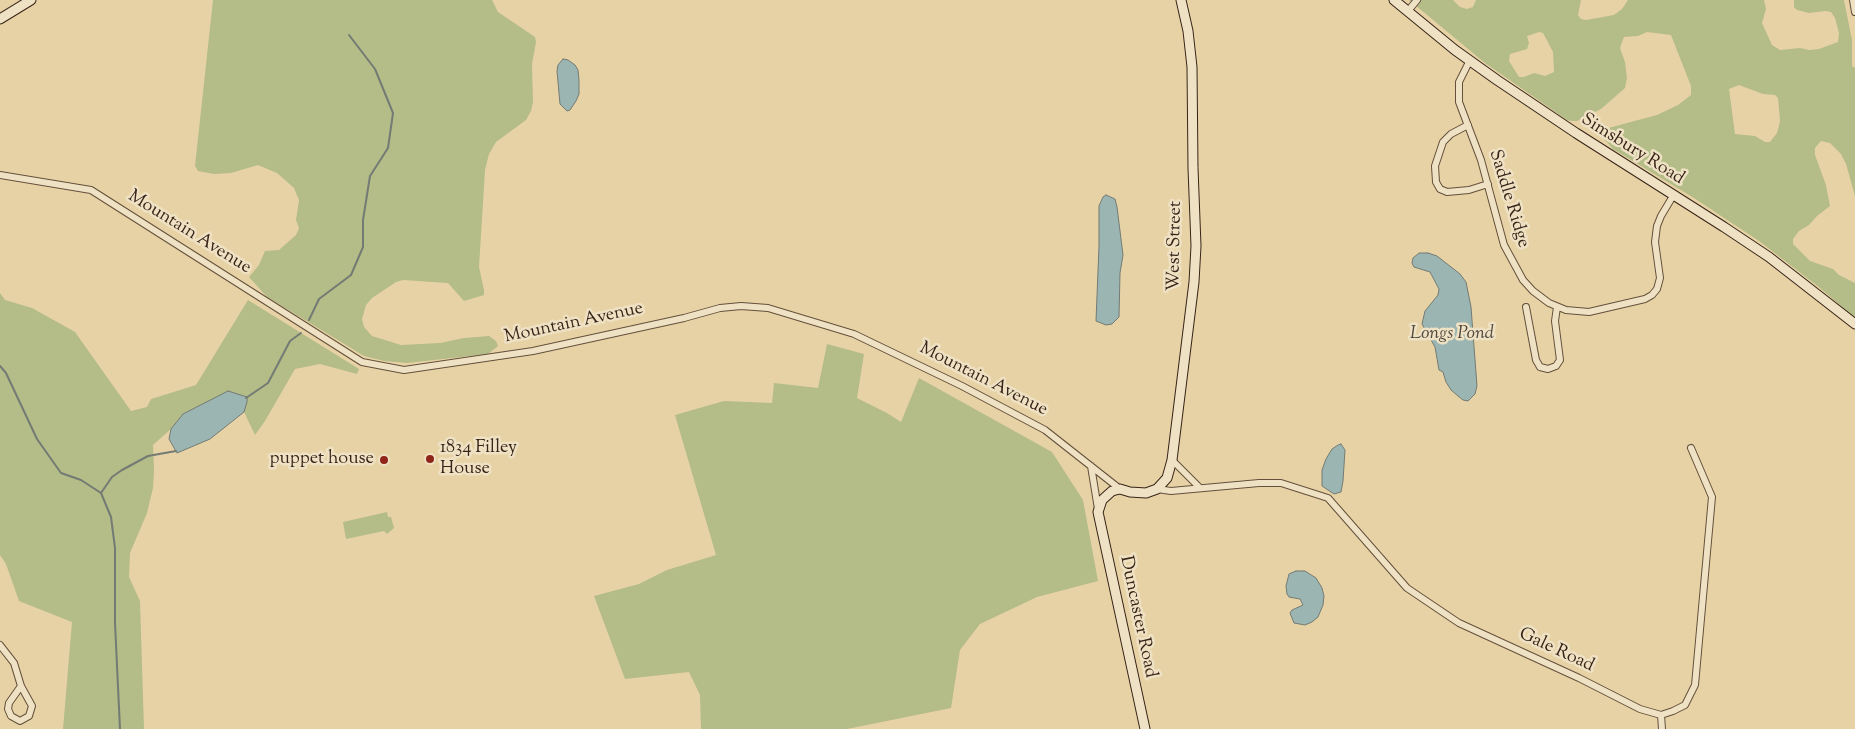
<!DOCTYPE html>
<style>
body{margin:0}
canvas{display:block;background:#e7d2a5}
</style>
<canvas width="1855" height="729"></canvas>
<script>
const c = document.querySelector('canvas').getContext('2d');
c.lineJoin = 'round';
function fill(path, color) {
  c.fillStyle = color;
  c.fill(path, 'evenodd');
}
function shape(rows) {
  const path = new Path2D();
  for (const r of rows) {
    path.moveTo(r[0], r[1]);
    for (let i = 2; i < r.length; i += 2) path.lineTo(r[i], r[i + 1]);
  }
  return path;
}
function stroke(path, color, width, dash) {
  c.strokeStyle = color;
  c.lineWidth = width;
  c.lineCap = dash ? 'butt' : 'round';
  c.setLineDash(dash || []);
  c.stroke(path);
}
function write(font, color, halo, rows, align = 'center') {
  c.font = font + ' "Sorts Mill Goudy",serif';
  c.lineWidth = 5;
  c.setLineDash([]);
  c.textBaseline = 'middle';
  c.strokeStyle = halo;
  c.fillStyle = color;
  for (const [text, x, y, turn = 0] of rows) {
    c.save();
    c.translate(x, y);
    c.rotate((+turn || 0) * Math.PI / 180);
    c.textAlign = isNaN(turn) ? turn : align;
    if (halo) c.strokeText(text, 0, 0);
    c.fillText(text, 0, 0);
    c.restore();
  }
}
const green = shape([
 [213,0,492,0,498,12,535,37,536,42,532,64,533,102,531,111,526,120,496,142,489,154,485,170,479,267,484,290,484,295,464,301,448,283,403,280,396,282,372,298,366,305,362,319,364,327,372,336,401,345,440,343,464,338,489,336,496,341,498,346,488,354,407,363,384,361,364,356,267,297,249,277,259,265,265,251,279,250,296,235,299,228,296,220,299,200,294,188,277,173,258,165,231,173,214,174,198,171,195,166],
 [1409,0,1453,0,1460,7,1467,9,1473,7,1476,0,1581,0,1578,15,1581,19,1586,20,1614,15,1622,9,1628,0,1764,0,1766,9,1762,23,1772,45,1780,50,1800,48,1809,50,1819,49,1838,42,1839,33,1835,18,1831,12,1825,11,1809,13,1797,10,1794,7,1794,0,1844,0,1852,40,1852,66,1855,68,1855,196,1846,164,1841,154,1830,143,1821,141,1815,148,1815,155,1826,185,1830,206,1817,216,1809,225,1799,231,1793,239,1793,244,1810,261,1833,269,1839,275,1855,283,1855,318,1820,288,1759,241,1694,198,1613,149,1600,134,1601,130,1612,127,1657,115,1678,105,1691,95,1691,86,1671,35,1647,32,1638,36,1624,37,1620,48,1625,62,1627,78,1625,88,1601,109,1577,121,1572,121,1567,120,1485,63],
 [1539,32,1543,33,1553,52,1554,72,1545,76,1534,73,1524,77,1519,77,1509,61,1510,54,1527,49,1529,43,1527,36],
 [1739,85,1763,94,1775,95,1778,98,1780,121,1777,133,1770,142,1765,142,1755,136,1735,134,1729,89],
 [0,293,5,300,32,308,75,332,131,411,147,407,151,399,196,385,248,300,359,369,357,374,320,364,295,369,265,421,255,435,244,412,247,402,183,414,171,429,153,445,154,470,153,488,147,513,130,553,129,577,140,601,144,729,63,729,72,622,19,601,6,564,0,555],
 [827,344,864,354,857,398,887,413,901,422,919,378,1052,452,1083,500,1098,581,1037,597,980,624,960,650,951,708,847,729,701,729,700,695,689,672,625,679,594,596,639,584,667,570,716,555,675,415,724,401,772,403,774,383,818,388],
 [387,512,388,517,391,517,394,528,387,534,384,531,346,539,343,522]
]);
const water = shape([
 [563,59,568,60,575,65,578,70,579,80,579,94,576,101,570,110,567,111,560,104,557,71,558,65,563,59],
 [1106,195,1115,199,1117,207,1123,255,1120,273,1119,317,1112,324,1106,325,1096,321,1099,246,1099,206,1103,197,1106,195],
 [1428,253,1437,256,1460,274,1466,282,1471,307,1477,386,1475,394,1468,401,1463,400,1458,396,1451,390,1446,382,1443,372,1439,370,1435,347,1422,324,1425,311,1438,295,1439,289,1430,272,1414,267,1412,263,1413,258,1419,253,1428,253],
 [228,391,247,397,247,402,244,412,210,439,177,453,169,439,171,429,183,414,228,391],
 [1341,444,1345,450,1343,481,1341,492,1334,494,1322,486,1322,470,1326,459,1332,449,1338,445,1341,444],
 [1296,571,1305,571,1316,578,1322,588,1324,596,1323,605,1318,617,1312,622,1305,625,1294,623,1290,613,1292,610,1303,605,1300,599,1289,597,1287,594,1286,586,1289,574,1296,571]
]);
const stream = shape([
 [309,320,319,299,351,275,363,247,363,220,370,176,388,148,393,113,375,69,349,35],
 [0,366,6,373,37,439,61,473,81,480,101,493,111,517,115,548,115,623,120,729],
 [246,398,268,383,290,341,301,333],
 [101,493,112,477,122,470,148,456,176,451]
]);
const street = shape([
 [1853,0,1855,12],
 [1408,11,1417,0],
 [1470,60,1459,82,1459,102,1481,160,1504,245,1523,280,1533,291,1549,303,1566,310,1589,312,1645,299,1652,295,1657,289,1660,278,1655,242,1657,226,1661,216,1673,196],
 [1468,125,1451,134,1443,142,1435,166,1436,182,1440,189,1447,192,1469,190,1488,184],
 [0,175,91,190,362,362,404,370,533,351,684,318,720,308,741,306,768,308,854,334,962,386,1045,430,1120,489],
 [1526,307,1536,360,1540,367,1548,369,1556,366,1560,360,1555,321,1557,307],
 [1172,460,1200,488],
 [1091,466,1098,509],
 [1157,489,1171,491,1259,483,1281,483,1328,498,1407,588,1450,617,1459,623,1579,678,1640,709,1661,715,1673,711,1685,705,1695,685,1712,497,1691,448],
 [0,645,14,663,21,686,32,706,29,716,20,721,11,716,8,709,9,703,21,686],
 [1661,715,1662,729]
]);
const secondary = shape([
 [1394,0,1455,50,1497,80,1576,133,1724,227,1769,257,1855,324],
 [0,19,31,0],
 [1145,729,1098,512,1102,500,1112,491,1120,489,1130,492,1146,493,1157,489,1167,478,1172,460,1194,282,1196,246,1193,168,1192,67,1188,31,1181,0]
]);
const markers = [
 [430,459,5,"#8f2418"],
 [384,460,5,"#8f2418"]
];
const streetNames = [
 ["Simsbury Road",1632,150,32],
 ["Saddle Ridge",1508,199,73],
 ["Mountain Avenue",189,233,32],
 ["West Street",1176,246,-89],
 ["Mountain Avenue",574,324,-12],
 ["Mountain Avenue",983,380,27],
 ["Duncaster Road",1137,617,78],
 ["Gale Road",1556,651,25]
];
const poiNames = [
 ["1834 Filley",440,449],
 ["House",440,470],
 ["puppet house",374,460,"right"]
];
const waterNames = [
 ["Longs Pond",1452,335]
];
fill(green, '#b4bc87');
fill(water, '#9bb5b2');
stroke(water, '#737b74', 1);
stroke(stream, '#737b74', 2);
stroke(street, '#64503b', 8);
stroke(secondary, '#382418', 11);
stroke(street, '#efe2c4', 6);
stroke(secondary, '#efe2c4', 9);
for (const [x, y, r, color] of markers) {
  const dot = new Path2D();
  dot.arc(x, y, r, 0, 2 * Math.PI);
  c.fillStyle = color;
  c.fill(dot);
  stroke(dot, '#efe2c4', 2);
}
write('18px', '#382418', '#efe2c4', streetNames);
write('18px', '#382418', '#efe2c4', poiNames, 'left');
write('italic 19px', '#51483e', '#efe2c4', waterNames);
</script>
